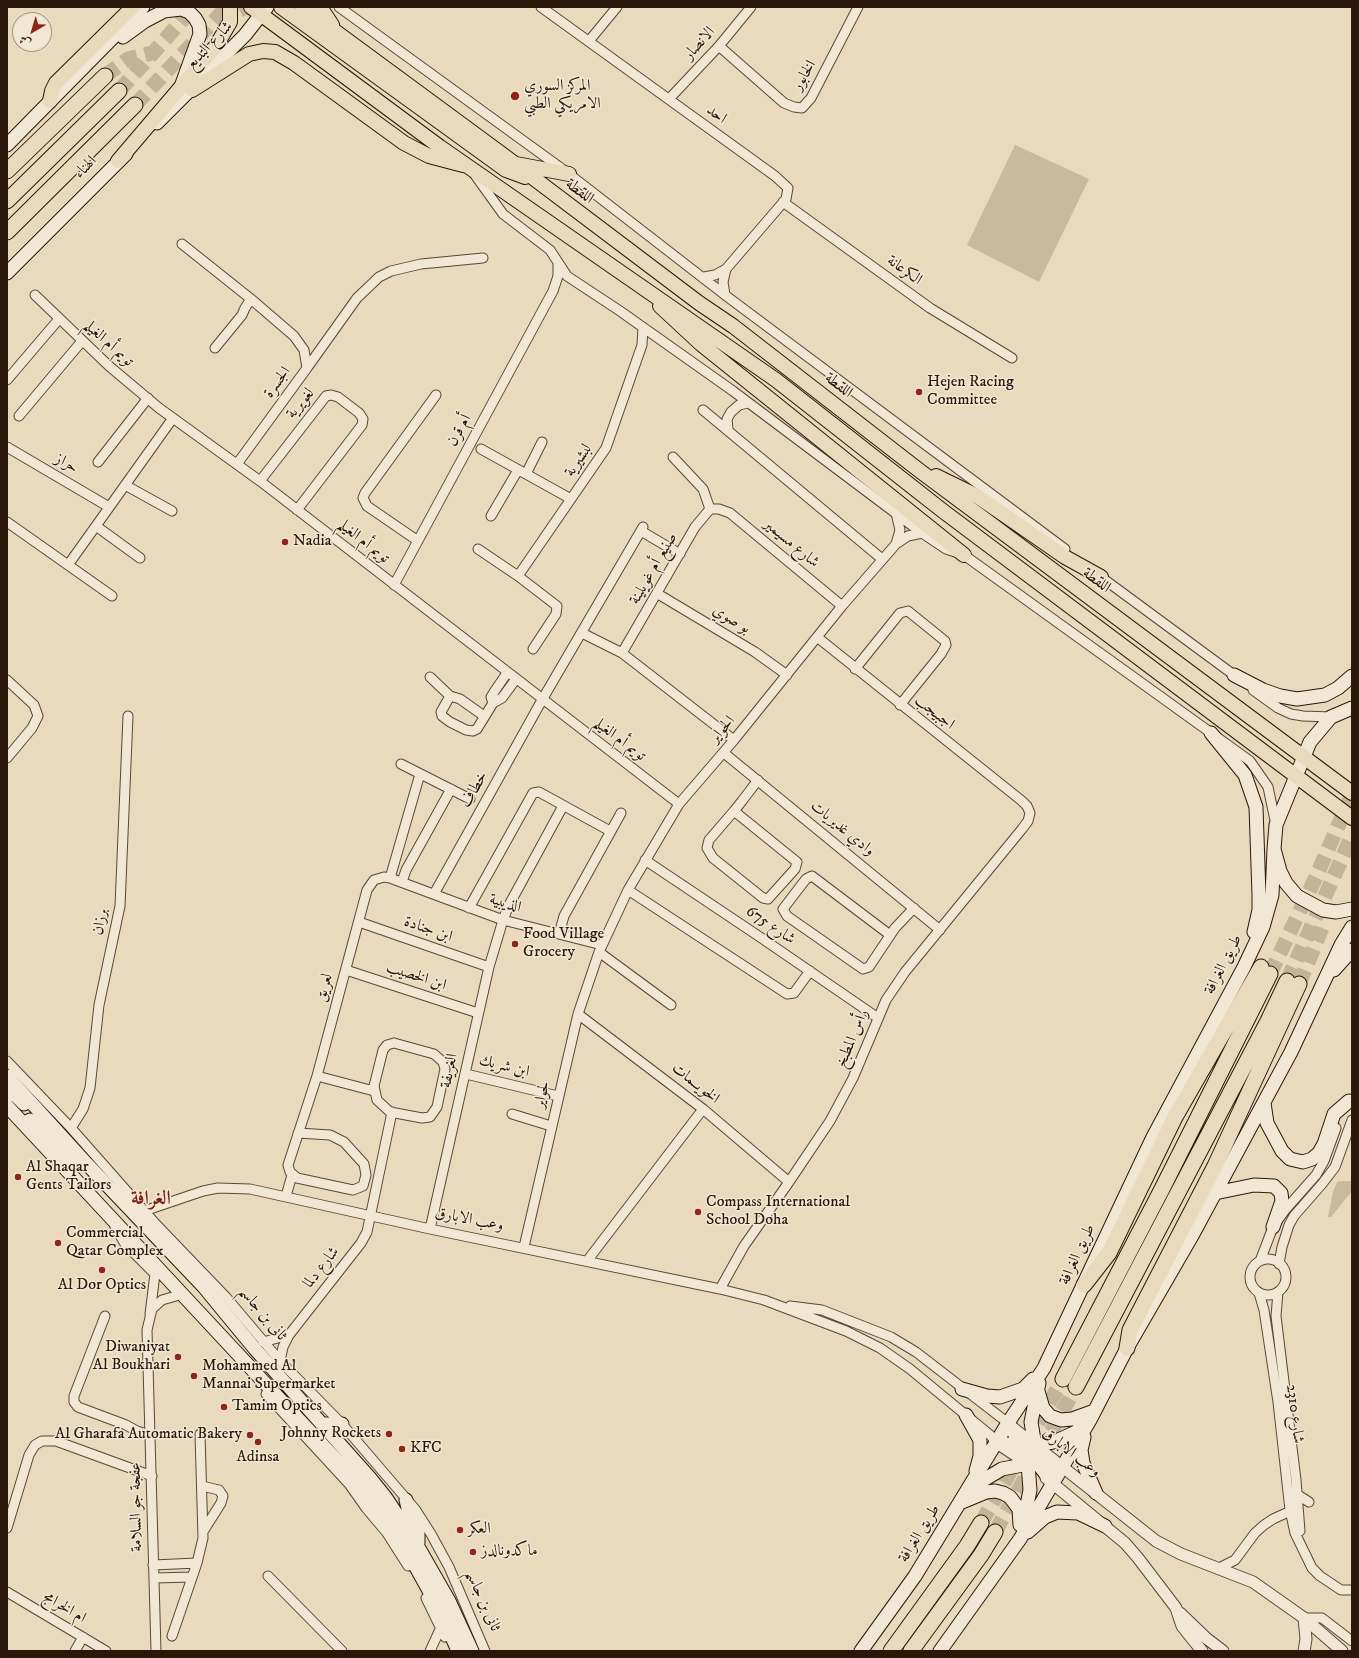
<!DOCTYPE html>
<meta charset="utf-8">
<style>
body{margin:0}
#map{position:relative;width:1359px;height:1658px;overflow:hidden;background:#e9dabd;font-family:"IM FELL DW Pica",Amiri,serif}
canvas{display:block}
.frame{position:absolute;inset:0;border:8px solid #2b160a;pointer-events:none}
.north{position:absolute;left:12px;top:12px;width:40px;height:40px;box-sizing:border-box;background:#f1e7d4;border:1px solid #a29383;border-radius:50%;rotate:218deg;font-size:11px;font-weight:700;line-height:16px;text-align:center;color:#2b160a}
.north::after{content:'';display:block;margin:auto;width:14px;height:18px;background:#8f2418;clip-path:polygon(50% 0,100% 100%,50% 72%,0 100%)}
</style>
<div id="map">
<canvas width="1359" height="1658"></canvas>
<div class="frame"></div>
<div class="north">ش</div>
</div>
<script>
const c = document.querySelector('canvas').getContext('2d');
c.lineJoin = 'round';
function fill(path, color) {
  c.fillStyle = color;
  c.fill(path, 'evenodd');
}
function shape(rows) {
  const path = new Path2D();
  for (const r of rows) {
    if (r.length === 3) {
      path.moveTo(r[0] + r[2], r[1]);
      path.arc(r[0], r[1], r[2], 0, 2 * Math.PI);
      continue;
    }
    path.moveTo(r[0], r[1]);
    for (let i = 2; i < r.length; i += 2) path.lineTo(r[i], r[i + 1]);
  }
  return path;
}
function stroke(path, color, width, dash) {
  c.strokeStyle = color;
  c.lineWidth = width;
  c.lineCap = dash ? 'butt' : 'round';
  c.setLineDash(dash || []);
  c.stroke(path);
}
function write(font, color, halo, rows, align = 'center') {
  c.font = font + ' "IM FELL DW Pica",Amiri,serif';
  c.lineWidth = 3;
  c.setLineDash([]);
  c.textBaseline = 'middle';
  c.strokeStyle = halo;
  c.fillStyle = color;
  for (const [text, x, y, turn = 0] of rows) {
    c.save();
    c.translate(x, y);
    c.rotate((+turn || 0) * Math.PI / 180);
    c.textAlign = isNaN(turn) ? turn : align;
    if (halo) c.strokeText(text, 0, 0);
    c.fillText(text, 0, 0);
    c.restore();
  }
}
const green = shape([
 [1015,145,1089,179,1039,282,967,245],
 [1340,1181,1352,1181,1352,1191,1331,1217,1328,1217,1333,1192,1337,1182]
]);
const trunkTunnel = shape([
 [219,21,246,7],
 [105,76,128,59,156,52],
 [119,91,194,7],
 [135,105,227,7],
 [1270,974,1316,877,1352,794],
 [1287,981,1352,836],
 [1299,984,1322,928],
 [981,1523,1063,1379],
 [995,1532,1076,1387]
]);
const minor = shape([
 [339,7,569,174,725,295,1065,549],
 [541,7,775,176,788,188,786,199,726,269,715,275,704,277],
 [589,41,617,7],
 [719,46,784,103,794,107,802,108,811,98,858,7],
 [669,99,719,46,751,7],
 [475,175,503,214,550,250,567,276,620,311,733,391,922,533,946,549,964,555,1250,761,1268,787,1276,825],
 [783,202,930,308,1012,358],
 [182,244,251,299,294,336,304,350,307,368,237,464],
 [35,295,109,366,159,408,260,481,679,804],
 [725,295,723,282,726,269],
 [215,348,242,315,245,308,251,299],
 [307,368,357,298,379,277,391,271,421,264,483,258],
 [7,380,59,319],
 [703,410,882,559],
 [19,416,82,341],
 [728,429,727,419,731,412,739,405,748,403],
 [7,447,109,507],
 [481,449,571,499],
 [673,457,703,489,710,509],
 [98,462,148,398],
 [526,474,542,442],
 [260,481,326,396,331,395,338,397,359,413,363,419,362,425,297,510],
 [125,485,172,511],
 [491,516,518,470],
 [7,522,112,596],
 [96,526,140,558],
 [641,531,680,554],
 [418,541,367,506,363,498,365,493,436,395],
 [896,544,900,530,896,513],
 [478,549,518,576,557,606,556,614,533,649],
 [68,565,173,418],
 [1097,574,1238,678],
 [518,576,606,448,642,345,643,327],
 [394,585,553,291,558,276,558,263],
 [658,594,755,652,787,675],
 [582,633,622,653,734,740],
 [622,653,695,527,710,509,719,509,730,513,842,606],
 [855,669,900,613,908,611,945,641,946,645,941,654,900,705],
 [430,677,450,696],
 [7,680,34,705,38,716,32,728,7,758],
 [1253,690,1278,708,1291,714,1303,716,1331,717],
 [493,703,491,697,494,692,507,673],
 [484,716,460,699,450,696,441,712,442,716,450,722,466,730,473,731,477,729,493,703,502,698,516,679],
 [724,753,940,930],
 [401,764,470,799],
 [734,811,797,862,795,869,768,899,763,898,713,858,707,848,709,840,734,811,742,801,758,780],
 [645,860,760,937,878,1018],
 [390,878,420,774],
 [402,882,406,870,451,789],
 [628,890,787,994,794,993,810,971],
 [434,894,542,700,643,527],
 [469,908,533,793,539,792,610,831],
 [359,922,489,967],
 [559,934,564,916,621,813],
 [890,935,812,876,806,879,783,909,787,916,863,969,869,967,895,928,914,908],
 [599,952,671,1005],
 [346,970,478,1013],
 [578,1014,703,1109,789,1182],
 [394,1043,434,1054,443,1062,445,1069,437,1107,430,1117,422,1118,390,1112,377,1100,374,1086,383,1050,387,1045,394,1043],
 [7,1061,71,1128,154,1222,226,1297,280,1361,342,1424,415,1509,431,1534,449,1567,485,1651],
 [466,1074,558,1096],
 [317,1076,374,1091],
 [512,1114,551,1126],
 [71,1128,83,1109,90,1088,99,1005,120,906,128,716],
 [298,1133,330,1135,344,1142,364,1164,366,1175,363,1186,353,1190,297,1178,290,1172,288,1165,317,1076,367,890,374,880,384,877,390,878,503,920,602,945],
 [286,1196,292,1175],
 [144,1211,203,1191,218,1188,250,1189,430,1229,720,1289,764,1300,846,1331,880,1348,910,1369,990,1435,997,1443],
 [115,1227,125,1244,154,1273],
 [430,1229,489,967,503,920,509,905,563,806],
 [524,1247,578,1014,599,952,628,890,679,804,734,740,842,606,896,544,908,536,922,533],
 [1268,1277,18],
 [587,1261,703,1109],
 [1260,1261,1273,1227,1285,1210,1316,1175,1324,1161,1336,1128],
 [1279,1264,1282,1247,1289,1225,1294,1216,1322,1184,1335,1167,1352,1120],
 [720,1289,744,1246,789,1182,830,1121,853,1078,886,1000,905,972,1022,829,1028,821,1030,813,1027,806,1022,801,817,637],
 [1278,1292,1276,1316,1296,1480,1300,1531],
 [1259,1293,1264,1310,1278,1402,1290,1510,1295,1533,1312,1568,1320,1576,1341,1590,1352,1590],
 [790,1306,822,1310,891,1337,916,1352,1008,1423],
 [150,1314,155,1274],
 [105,1316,74,1396,74,1402,78,1407,126,1425,137,1431,150,1435],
 [263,1342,289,1335],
 [280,1361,283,1347,289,1335,361,1243,367,1232,392,1112],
 [266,1394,349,1484,366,1508,387,1533,408,1566],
 [202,1486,219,1490,223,1496,221,1503,204,1530],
 [1298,1495,1309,1502],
 [7,1528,29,1455,35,1445,42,1441,56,1441,152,1476],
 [153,1565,197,1563],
 [1219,1568,1235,1560,1255,1533,1264,1525,1273,1519,1295,1509],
 [268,1576,342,1651],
 [154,1578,192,1577],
 [7,1592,106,1651],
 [426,1598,445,1637],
 [1304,1618,1322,1618,1352,1641],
 [172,1636,197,1563,203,1538,200,1434],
 [75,1651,83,1637],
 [156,1651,147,1330,152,1309,162,1300,176,1296],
 [430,1651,441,1627]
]);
const tertiary = shape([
 [1012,1427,1156,1541,1181,1554,1253,1582,1304,1618,1342,1651],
 [997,1443,1030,1465],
 [1046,1478,1125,1543,1138,1558,1170,1600,1176,1608,1182,1626,1202,1651],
 [1180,1613,1206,1638,1223,1651],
 [1304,1618,1306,1639,1304,1651]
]);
const secondary = shape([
 [123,37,145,21,164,11,181,9,189,12,195,18,199,25,200,34,182,84],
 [157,123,245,35,267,7],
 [7,145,143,7],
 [7,273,126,154],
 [1234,675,1263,690,1280,696,1297,699,1325,695,1338,688,1352,676],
 [1352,708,1331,717,1310,742,1276,825,1274,849,1280,871,1286,883,1297,896,1323,910,1336,912,1352,909],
 [1211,733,1245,775,1256,807,1259,895,1259,910,1254,932],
 [1334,970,1352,950],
 [7,1076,87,1164,204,1287,255,1349,370,1478,386,1498,417,1545,449,1601,472,1651],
 [7,1092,16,1096,24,1104],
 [1264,1103,1267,1123,1282,1151,1290,1159,1303,1162,1312,1159,1319,1153,1324,1144,1334,1114,1349,1101],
 [7,1106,356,1481,385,1516,406,1549,442,1614,458,1651],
 [24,1123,30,1120,36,1123,68,1157,78,1165],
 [1215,1193,1254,1185,1274,1186,1281,1193,1282,1201,1273,1227],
 [1039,1383,1031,1422,1038,1464,1053,1483],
 [962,1389,987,1396,1000,1397,1023,1389,1033,1379],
 [1038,1391,1043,1408,1050,1416,1061,1420,1072,1419,1094,1411],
 [966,1415,980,1440,980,1456,976,1471],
 [1008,1423,1017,1438,1028,1464,1030,1490,1023,1525],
 [323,1424,342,1424],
 [1084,1437,1081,1450,1083,1463,1096,1493],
 [997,1443,1034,1446,1054,1442,1076,1432,1084,1425],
 [972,1487,1002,1469,1028,1464,1063,1466],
 [406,1500,410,1516,418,1530,418,1543],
 [962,1502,986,1492,995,1491,1003,1493,1010,1497,1019,1509,1020,1525],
 [1028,1532,1045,1517,1057,1512,1078,1513,1105,1526],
 [861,1651,915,1576,1008,1423,1044,1368,1153,1137,1244,967,1263,927,1272,895,1274,849],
 [940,1651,1020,1539,1090,1420,1127,1348,1193,1234,1291,1052,1341,945,1352,927]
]);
const primary = shape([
 [251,7,440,147,776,380,943,511,1352,818],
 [281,7,506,170,525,177],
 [302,7,503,155,699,303,733,326,920,471,1352,793],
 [320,7,332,25],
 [192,90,249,54,263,51,275,52,294,63,404,143,429,156,463,165],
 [50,101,52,91,56,83,133,7],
 [118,161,216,46,230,22,230,7],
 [516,164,569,174],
 [660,306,701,344,964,555],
 [936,476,977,496,1065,557,1101,577]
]);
const trunk = shape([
 [7,171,105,76],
 [7,201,119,91],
 [7,232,135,105],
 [1084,1285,1109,1253,1175,1117,1261,967],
 [1127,1348,1130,1330,1215,1166,1299,984],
 [1063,1379,1162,1189,1270,974],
 [1076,1387,1268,1021,1287,981],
 [891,1651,967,1546,981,1523],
 [911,1651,981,1555,995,1532]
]);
const markers = [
 [515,96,5,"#8f2418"],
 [919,392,4,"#8f2418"],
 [285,542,4,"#8f2418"],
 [515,944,4,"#8f2418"],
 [18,1177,4,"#8f2418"],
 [698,1212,4,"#8f2418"],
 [58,1243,4,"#8f2418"],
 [102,1270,4,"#8f2418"],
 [178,1357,4,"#8f2418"],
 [194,1376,4,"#8f2418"],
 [224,1407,4,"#8f2418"],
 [389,1434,4,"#8f2418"],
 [250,1435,4,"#8f2418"],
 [258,1442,4,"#8f2418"],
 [402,1449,4,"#8f2418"],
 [460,1530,4,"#8f2418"],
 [473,1552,4,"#8f2418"]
];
const streetNames = [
 ["الانصار",700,44,-48],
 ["شارع البديع",210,46,-46],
 ["الخابور",805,76,-59],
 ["احد",716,115,36],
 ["الهناء",86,168,-45],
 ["اللقطة",579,192,37],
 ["الكرعانة",904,271,36],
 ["تويم أم الغيلم",108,344,42],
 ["الجسرة",278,383,-54],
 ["اللقطة",838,386,38],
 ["لغويرية",301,404,-50],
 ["أم قرن",460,431,-61],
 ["لبشيرية",579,461,-56],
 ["حراز",66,464,30],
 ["تويم أم الغيلم",363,542,38],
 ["شارع مسيمير",791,544,40],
 ["صنيع أم غويلينة",654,569,-60],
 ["اللقطة",1096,581,37],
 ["بو صوي",731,620,31],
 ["اجبيجب",934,713,38],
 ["الحواير",723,730,-50],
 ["تويم أم الغيلم",619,740,37],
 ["خطاف",475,790,-61],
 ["وادي غديريات",842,829,39],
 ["الذيبية",505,904,17],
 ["برزان",101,922,-79],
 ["شارع 675",770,926,34],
 ["ابن جنادة",428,930,19],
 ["طريق الغرافة",1224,965,-63],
 ["ابن الخصيب",416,977,18],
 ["لعريق",325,988,-75],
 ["رأس المطبخ",853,1039,-67],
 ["ابن شريك",504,1067,14],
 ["الغريفة",450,1071,-78],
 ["الخويــمات",695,1084,38],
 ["لحواير",543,1095,-77],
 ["وعب الابارق",469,1220,11],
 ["طريق الغرافة",1078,1255,-65],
 ["شارع دلما",322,1268,-52],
 ["ثانى بن جاسم",262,1314,50],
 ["شارع 2310",1294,1414,83],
 ["وعب الابارق",1071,1453,38],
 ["عفجة جو السلامة",137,1507,-91],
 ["طريق الغرافة",920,1534,-58],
 ["ثانى بن جاسم",482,1601,66],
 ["ام الخرامج",64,1608,31]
];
const poiNames = [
 ["المركز السوري",524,87],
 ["الامريكي الطبي",524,105],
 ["Hejen Racing",927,383],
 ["Committee",927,401],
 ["Nadia",293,542],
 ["Food Village",523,935],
 ["Grocery",523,953],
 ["Al Shaqar",26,1168],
 ["Gents Tailors",26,1186],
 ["Compass International",706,1203],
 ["School Doha",706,1221],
 ["Commercial",66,1234],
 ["Qatar Complex",66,1252],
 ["Al Dor Optics",102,1286,"center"],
 ["Diwaniyat",170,1348,"right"],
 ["Al Boukhari",170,1366,"right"],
 ["Mohammed Al",202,1367],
 ["Mannai Supermarket",202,1385],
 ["Tamim Optics",232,1407],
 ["Johnny Rockets",381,1434,"right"],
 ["Al Gharafa Automatic Bakery",242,1435,"right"],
 ["KFC",410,1449],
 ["Adinsa",258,1458,"center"],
 ["العكر",468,1530],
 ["ماكدونالدز",481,1552]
];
const districtNames = [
 ["الغرافة",151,1200]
];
fill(green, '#c9b99f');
stroke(trunkTunnel, '#c3b399', 15, [15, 8]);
stroke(minor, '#5a4737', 11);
stroke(tertiary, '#5a4737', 13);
stroke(secondary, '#2b160a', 15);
stroke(primary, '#2b160a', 16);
stroke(trunk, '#2b160a', 17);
stroke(minor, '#f1e7d4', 9);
stroke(tertiary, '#f1e7d4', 11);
stroke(secondary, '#f1e7d4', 13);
stroke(primary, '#e9dabd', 14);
stroke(trunk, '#e9dabd', 15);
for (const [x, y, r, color] of markers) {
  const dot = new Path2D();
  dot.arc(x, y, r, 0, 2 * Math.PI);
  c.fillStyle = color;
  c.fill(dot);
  stroke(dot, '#f1e7d4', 1.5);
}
write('16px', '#2b160a', '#f1e7d4', streetNames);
write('16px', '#2b160a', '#f1e7d4', poiNames, 'left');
write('bold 20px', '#7a1f14', '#f1e7d4', districtNames);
</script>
